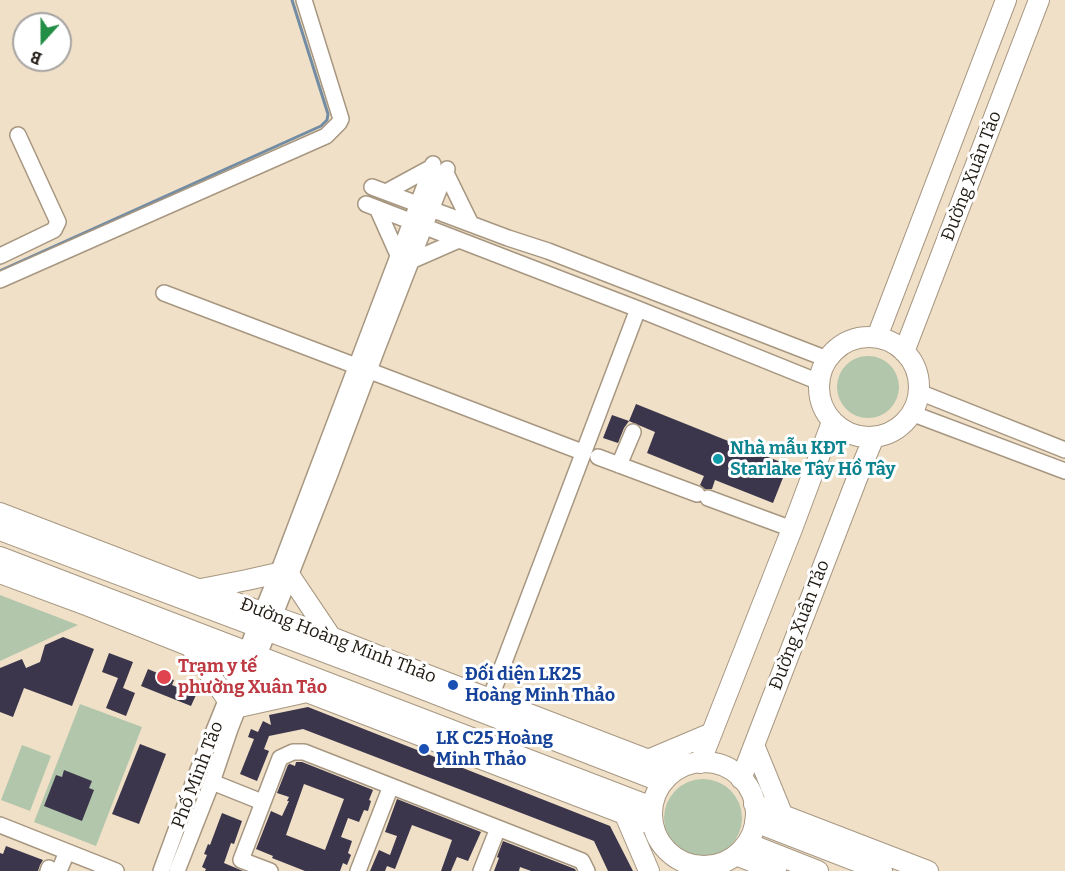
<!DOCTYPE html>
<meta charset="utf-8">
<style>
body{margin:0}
#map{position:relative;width:1065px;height:871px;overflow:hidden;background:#f1e0c8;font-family:Bitter,serif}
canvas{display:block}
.north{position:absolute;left:12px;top:12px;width:60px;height:60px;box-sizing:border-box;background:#fff;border:2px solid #a5a3a0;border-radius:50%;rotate:201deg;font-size:16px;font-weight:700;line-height:24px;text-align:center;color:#1f1911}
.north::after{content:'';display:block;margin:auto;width:21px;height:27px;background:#238e45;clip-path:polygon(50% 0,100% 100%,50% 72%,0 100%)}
</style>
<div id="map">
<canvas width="1065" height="871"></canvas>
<div class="north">B</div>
</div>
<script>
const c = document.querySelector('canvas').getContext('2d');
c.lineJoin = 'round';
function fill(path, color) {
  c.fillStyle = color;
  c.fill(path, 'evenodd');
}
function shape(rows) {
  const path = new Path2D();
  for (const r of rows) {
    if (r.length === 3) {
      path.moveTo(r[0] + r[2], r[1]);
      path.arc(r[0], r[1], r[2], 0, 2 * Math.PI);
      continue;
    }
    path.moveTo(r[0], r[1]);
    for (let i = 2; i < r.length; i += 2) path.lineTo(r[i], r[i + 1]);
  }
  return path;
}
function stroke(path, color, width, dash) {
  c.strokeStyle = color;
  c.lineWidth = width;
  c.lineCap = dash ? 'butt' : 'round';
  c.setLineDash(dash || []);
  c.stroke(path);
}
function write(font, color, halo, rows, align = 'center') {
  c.font = font + ' Bitter,serif';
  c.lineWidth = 6;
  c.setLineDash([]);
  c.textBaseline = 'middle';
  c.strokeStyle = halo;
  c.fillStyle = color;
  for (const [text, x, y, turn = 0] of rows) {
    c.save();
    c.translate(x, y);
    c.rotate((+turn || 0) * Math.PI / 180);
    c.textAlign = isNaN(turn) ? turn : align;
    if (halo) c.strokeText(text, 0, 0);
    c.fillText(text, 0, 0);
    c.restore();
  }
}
const green = shape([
 [868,387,31],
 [0,595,78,625,0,661],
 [80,704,142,727,96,846,34,822],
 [22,745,51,756,30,811,1,800],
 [703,818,39]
]);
const stream = shape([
 [0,271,321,126,327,120,328,114,292,0]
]);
const building = shape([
 [636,404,788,465,773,503,715,480,712,489,705,489,700,485,704,476,647,453,655,432,629,421],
 [612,415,629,421,624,428,618,443,603,438],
 [63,637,94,649,72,706,24,688,13,717,0,712,0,668,22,659,26,668,40,662,45,645],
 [109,653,133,662,123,688,135,693,126,716,106,708,118,678,102,672],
 [148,669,174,680,172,685,196,695,191,706,141,686],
 [308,707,610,826,633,871,608,871,594,841,303,729,269,736,264,749,269,751,257,781,240,774,254,739,248,737,251,729,258,732,263,721,271,725,269,715],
 [140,744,166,754,139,824,112,814],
 [296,762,302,762,373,790,369,800,371,801,368,811,364,810,359,822,348,818,341,837,352,841,348,853,351,855,347,865,343,863,340,871,305,871,272,858,273,856,256,849,271,811,282,816,289,801,287,801,289,797,277,793,288,765,290,764,295,766],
 [304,784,344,799,325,850,286,835],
 [64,770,92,781,89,788,94,790,82,821,44,806,56,775,62,777],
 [397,799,481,832,468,861,457,857,451,871,441,871,452,840,412,825,395,869,387,866,385,871,370,871,379,850,390,855,397,836,385,832],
 [222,813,242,821,234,844,231,843,224,863,243,871,205,871,206,869,202,867,207,855,204,854,208,844,210,845],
 [503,841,575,869,576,871,531,871,520,867,519,871,494,871,499,858,497,857],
 [6,846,43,860,40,865,38,871,0,871,0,853,3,854]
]);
const minor = shape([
 [446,173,471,224],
 [372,187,508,238,548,251,827,359],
 [386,192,432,167],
 [366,204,638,309,819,382],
 [377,208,398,255],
 [0,256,54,230,58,222,18,135],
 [411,261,459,240],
 [0,280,326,136,339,123,341,119,304,0],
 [164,293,356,366],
 [370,371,582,452],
 [919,392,1065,450],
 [911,413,1065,471],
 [598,457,697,494],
 [619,465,633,432],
 [708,498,792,529],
 [490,699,638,309],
 [212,782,262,802],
 [0,825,116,871],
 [48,871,49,868],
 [59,871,67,852],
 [161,871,198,770,281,565,433,164],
 [177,871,212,782,230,729,330,474,377,349,447,169],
 [270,871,241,860,280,758,293,752,304,752,582,861,587,871],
 [358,871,391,786],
 [481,871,498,828]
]);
const major = shape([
 [869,387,50],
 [877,337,1006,0],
 [904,352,1039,0],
 [0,513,198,589,331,637,417,671,675,770],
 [0,530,412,685,662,782],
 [0,557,652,807],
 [0,573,86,605,273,679,653,825],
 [290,576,331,637],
 [201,589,247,580,278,573],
 [190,646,227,699],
 [239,707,307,692],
 [754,745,783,816],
 [648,760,712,733],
 [704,814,52],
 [700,763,792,529,832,422],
 [741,779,861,468,874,437],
 [754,804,928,871],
 [625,815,649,871],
 [755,822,882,871],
 [747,843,818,871],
 [736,855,776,871]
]);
const markers = [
 [718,459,6,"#0f9aa8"],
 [164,677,8,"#e0444e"],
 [453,685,6,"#1a4fb4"],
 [424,749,6,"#1a4fb4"]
];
const streetNames = [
 ["Đường Xuân Tảo",972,176,-69],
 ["Đường Xuân Tảo",800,625,-69],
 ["Đường Hoàng Minh Thảo",338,641,21],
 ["Phố Minh Tảo",198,775,-69]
];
const cultureNames = [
 ["Nhà mẫu KĐT",730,449],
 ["Starlake Tây Hồ Tây",730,470]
];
const healthNames = [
 ["Trạm y tế",178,667],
 ["phường Xuân Tảo",178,688]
];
const transitNames = [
 ["Đối diện LK25",465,675],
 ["Hoàng Minh Thảo",465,696],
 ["LK C25 Hoàng",436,739],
 ["Minh Thảo",436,760]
];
fill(green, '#b1c6ab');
stroke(stream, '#728ca3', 3);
fill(building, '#3b364b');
stroke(minor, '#a79781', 18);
stroke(major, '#a79781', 22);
stroke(minor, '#fff', 15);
stroke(major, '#fff', 20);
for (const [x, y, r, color] of markers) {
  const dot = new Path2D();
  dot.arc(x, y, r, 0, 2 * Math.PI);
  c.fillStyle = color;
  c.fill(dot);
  stroke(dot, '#fff', 2);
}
write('18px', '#1f1911', '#fff', streetNames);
write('bold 18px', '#0d838f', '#fff', cultureNames, 'left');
write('bold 18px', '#be3a42', '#fff', healthNames, 'left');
write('bold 18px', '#164399', '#fff', transitNames, 'left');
</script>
